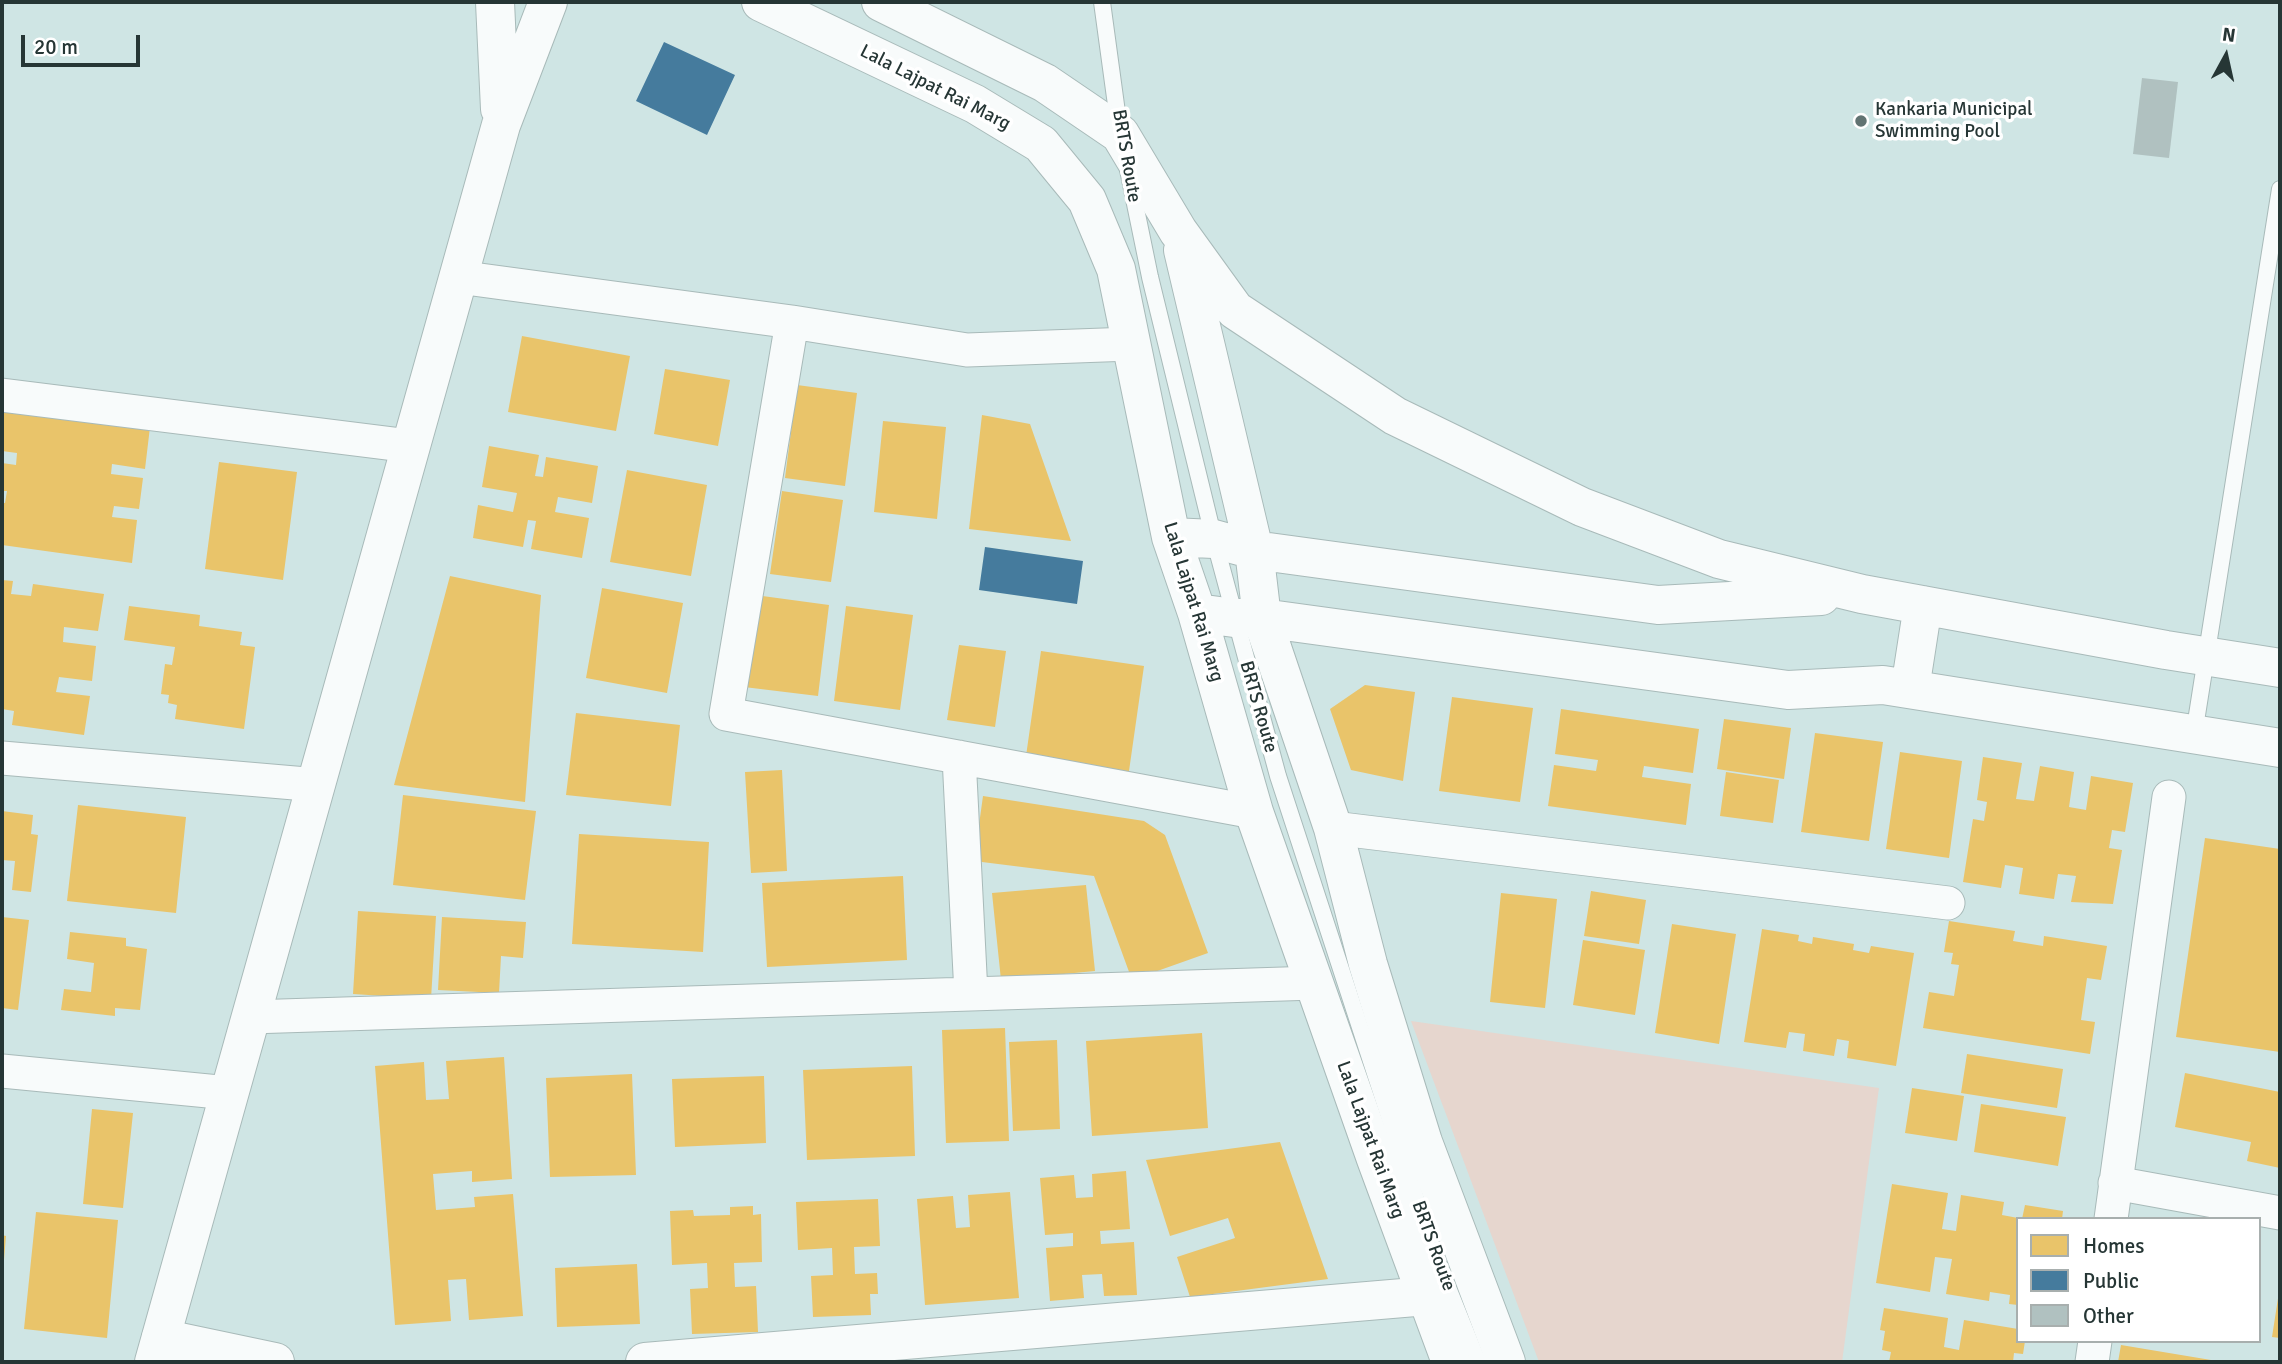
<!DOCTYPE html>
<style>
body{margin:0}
#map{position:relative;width:2282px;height:1364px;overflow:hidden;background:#cfe5e4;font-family:Signika,sans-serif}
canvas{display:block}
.frame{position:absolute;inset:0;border:4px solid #263635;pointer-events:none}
.legend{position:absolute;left:2016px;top:1217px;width:245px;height:126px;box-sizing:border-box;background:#fff;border:2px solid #a8afae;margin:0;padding:9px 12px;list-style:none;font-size:21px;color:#263635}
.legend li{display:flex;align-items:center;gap:14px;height:35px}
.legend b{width:35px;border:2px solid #a8afae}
.north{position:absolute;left:2191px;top:21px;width:70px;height:70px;-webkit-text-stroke:5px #fff;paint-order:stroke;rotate:8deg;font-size:19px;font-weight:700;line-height:28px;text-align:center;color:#263635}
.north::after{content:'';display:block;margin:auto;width:24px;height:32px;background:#263635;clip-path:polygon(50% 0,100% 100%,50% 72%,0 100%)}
.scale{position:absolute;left:21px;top:35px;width:119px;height:32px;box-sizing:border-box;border:4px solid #263635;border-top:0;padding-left:9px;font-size:21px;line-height:24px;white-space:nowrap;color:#263635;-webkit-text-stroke:5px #fff;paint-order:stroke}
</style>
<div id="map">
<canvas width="2282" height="1364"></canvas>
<div class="frame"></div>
<ul class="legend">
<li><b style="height:19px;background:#e9c46a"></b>Homes</li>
<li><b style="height:19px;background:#457b9d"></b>Public</li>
<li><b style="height:19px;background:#b0c1c0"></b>Other</li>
</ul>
<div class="north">N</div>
<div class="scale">20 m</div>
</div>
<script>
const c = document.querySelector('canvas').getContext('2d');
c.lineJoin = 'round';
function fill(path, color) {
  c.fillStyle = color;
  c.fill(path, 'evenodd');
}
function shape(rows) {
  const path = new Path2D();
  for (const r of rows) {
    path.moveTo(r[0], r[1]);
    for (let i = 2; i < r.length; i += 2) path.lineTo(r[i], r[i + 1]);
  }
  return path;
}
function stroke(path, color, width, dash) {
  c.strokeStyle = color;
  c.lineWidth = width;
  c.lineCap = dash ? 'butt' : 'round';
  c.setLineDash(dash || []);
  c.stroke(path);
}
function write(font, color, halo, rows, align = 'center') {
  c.font = font + ' Signika,sans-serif';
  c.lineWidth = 7;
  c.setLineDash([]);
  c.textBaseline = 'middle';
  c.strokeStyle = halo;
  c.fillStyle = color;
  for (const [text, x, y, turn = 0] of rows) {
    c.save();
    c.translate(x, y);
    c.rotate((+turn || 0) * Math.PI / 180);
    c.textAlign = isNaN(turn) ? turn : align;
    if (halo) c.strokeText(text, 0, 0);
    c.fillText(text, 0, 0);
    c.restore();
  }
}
const green = shape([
 [1411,1021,1879,1088,1842,1362,1539,1362]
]);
const homes = shape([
 [522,336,630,356,616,431,508,412],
 [665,369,730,380,718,446,654,434],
 [797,385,857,393,845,486,785,478],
 [2,407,150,427,145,469,112,464,111,474,143,478,139,509,114,506,112,517,137,520,132,563,2,545,2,503,5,503,7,491,2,491,2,463,16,465,17,453,2,451],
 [982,415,1030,424,1071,541,969,529],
 [883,421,946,427,937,519,874,512],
 [489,446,539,455,535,476,543,477,546,457,598,466,592,503,558,497,555,512,589,518,582,558,531,549,536,521,528,520,523,547,473,538,478,505,513,512,517,493,482,487],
 [219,462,297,472,283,580,205,569],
 [627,470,707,485,691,576,610,562],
 [782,491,843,500,831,582,770,574],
 [450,576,541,595,525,802,394,785],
 [2,580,13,581,11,594,31,596,33,584,104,594,98,631,64,627,63,642,96,646,92,681,59,677,56,692,90,696,84,735,12,725,14,711,2,709],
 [602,588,683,603,667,693,586,678],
 [755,595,829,605,818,696,744,687],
 [129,606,200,615,199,626,242,632,240,645,255,647,244,729,175,719,177,705,168,703,169,695,161,694,165,664,172,665,175,647,124,640],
 [846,606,913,615,900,710,834,701],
 [959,645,1006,651,995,727,947,720],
 [1041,651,1144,666,1128,778,1025,763],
 [1365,685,1415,692,1403,781,1351,770,1330,709],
 [1452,697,1533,708,1520,802,1439,791],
 [1561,709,1699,729,1693,773,1644,766,1642,777,1691,784,1686,825,1548,806,1554,765,1596,771,1598,760,1555,754],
 [576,713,680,725,671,806,566,795],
 [1724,719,1791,728,1784,779,1717,769],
 [1815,733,1883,742,1869,841,1801,832],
 [1900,752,1962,761,1949,858,1886,849],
 [1983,757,2022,763,2016,799,2034,801,2040,766,2074,772,2069,807,2086,810,2091,776,2133,783,2125,832,2112,830,2109,848,2122,850,2113,904,2071,902,2076,876,2058,874,2054,899,2019,894,2023,868,2005,865,2001,888,1963,882,1973,819,1984,821,1987,802,1977,800],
 [782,770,787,871,751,873,745,772],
 [1726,772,1779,780,1773,823,1720,816],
 [403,795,536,811,525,900,393,885],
 [983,796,1144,821,1165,835,1208,953,1132,980,1094,876,974,861],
 [78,805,186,817,176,913,67,901],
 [2,811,33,815,31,834,38,835,31,892,12,890,15,861,2,860],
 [579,834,709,842,703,952,572,944],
 [2205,838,2280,849,2280,1052,2176,1037],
 [903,876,907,960,767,967,762,883],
 [1086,885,1095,971,1001,980,992,893],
 [1591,891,1646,900,1639,944,1584,936],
 [1501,893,1557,899,1545,1008,1490,1002],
 [358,911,436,916,431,999,353,994],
 [2,917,29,920,18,1010,2,1008],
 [442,917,526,922,523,958,501,956,499,993,438,990],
 [1949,921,2015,931,2013,941,2043,946,2044,936,2107,946,2101,980,2087,978,2081,1020,2095,1022,2090,1054,1923,1028,1929,992,1954,996,1959,965,1951,964,1953,953,1944,952],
 [1672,924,1736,934,1719,1044,1655,1033],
 [1762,929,1799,935,1798,941,1812,944,1813,937,1854,944,1853,950,1869,953,1871,946,1914,953,1896,1066,1847,1058,1849,1041,1837,1039,1834,1056,1803,1051,1805,1034,1789,1032,1786,1048,1744,1042],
 [70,932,126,938,126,946,147,949,140,1010,115,1008,115,1016,61,1010,64,989,91,992,94,963,67,959],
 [1583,940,1645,950,1635,1015,1573,1005],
 [1005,1028,1009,1141,946,1143,942,1030],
 [1202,1033,1208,1128,1092,1136,1086,1041],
 [1057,1040,1060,1129,1013,1131,1009,1042],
 [1967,1054,2063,1069,2057,1108,1961,1093],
 [504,1057,512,1179,472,1182,472,1171,433,1174,436,1210,475,1207,474,1197,513,1194,523,1316,469,1320,466,1279,448,1280,451,1321,395,1325,375,1066,424,1062,426,1100,449,1099,446,1061],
 [912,1066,915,1156,807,1160,803,1070],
 [2185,1073,2280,1092,2280,1168,2247,1161,2251,1142,2175,1127],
 [632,1074,636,1175,550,1177,546,1078],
 [764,1076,766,1143,675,1147,672,1079],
 [1912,1088,1964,1096,1957,1141,1905,1133],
 [1981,1104,2066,1117,2058,1166,1974,1152],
 [92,1109,133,1113,123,1208,83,1204],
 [1280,1142,1328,1279,1190,1297,1177,1257,1235,1238,1228,1218,1170,1236,1146,1160],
 [1126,1171,1130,1229,1100,1231,1101,1244,1134,1242,1137,1295,1104,1296,1102,1274,1082,1275,1084,1298,1050,1301,1046,1248,1073,1246,1073,1233,1045,1235,1040,1178,1074,1175,1076,1198,1093,1197,1092,1174],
 [1892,1184,1948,1193,1942,1229,1956,1231,1961,1195,2004,1202,2002,1215,2018,1218,2018,1305,2009,1304,2010,1295,1990,1292,1989,1301,1946,1294,1952,1259,1935,1257,1930,1292,1876,1283],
 [1010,1192,1019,1298,925,1305,917,1199,953,1196,956,1228,970,1227,968,1195],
 [878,1199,880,1246,854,1247,855,1274,877,1273,878,1294,870,1294,871,1315,813,1317,811,1276,833,1275,832,1248,798,1250,796,1202],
 [2025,1205,2063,1211,2062,1219,2022,1219],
 [753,1206,753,1215,761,1214,762,1262,734,1263,735,1287,756,1286,758,1332,692,1334,690,1289,708,1288,707,1263,672,1265,670,1211,693,1210,694,1216,730,1215,730,1207],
 [36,1212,118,1220,107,1338,24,1329],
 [2,1235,6,1236,4,1260,2,1259],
 [637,1264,640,1324,557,1327,555,1268],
 [2279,1292,2280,1293,2280,1338,2272,1337],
 [1884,1308,1948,1318,1944,1347,1959,1350,1964,1320,2018,1329,2018,1341,2025,1341,2023,1354,2014,1353,2013,1362,1889,1362,1891,1352,1882,1350,1885,1331,1880,1330],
 [2121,1345,2217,1361,2217,1362,2118,1362]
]);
const public = shape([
 [664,42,735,75,707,135,636,101],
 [985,547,1083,561,1077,604,979,590]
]);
const building = shape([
 [2142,78,2178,82,2169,158,2133,154]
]);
const service = shape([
 [1102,2,1119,127],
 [1128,170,1150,277,1214,539,1278,776,1432,1248,1478,1362],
 [2194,734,2280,189]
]);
const minor = shape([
 [458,277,792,322,967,350,1131,344],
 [792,322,726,714,1254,812],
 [2,395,410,446],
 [959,757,971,994],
 [2,758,318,785],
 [1333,828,1948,903],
 [250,1017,1315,983],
 [2,1071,229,1093],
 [2115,1183,2280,1213],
 [2111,1219,2169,797],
 [2092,1362,2095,1341]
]);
const tertiary = shape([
 [161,1338,275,1362],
 [645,1362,1427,1296]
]);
const secondary = shape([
 [761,2,975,104,1041,144,1087,200,1116,269,1171,537,1197,613,1254,812,1376,1159,1451,1362],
 [881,2,1045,83,1120,134,1178,231,1235,310,1395,416,1582,507,1719,559,1862,594,2166,650,2280,668],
 [1183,250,1254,550,1262,618,1333,828,1368,964,1423,1142,1506,1362],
 [1171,537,1214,539,1254,550,1658,605,1821,596],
 [1197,613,1234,618,1262,618,1788,690,1883,685,2280,748],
 [1910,689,1923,605]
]);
const primary = shape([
 [495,2,500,109],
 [154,1362,501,125,548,2]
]);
const markers = [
 [1861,121,7,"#617372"]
];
const streetNames = [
 ["Lala Lajpat Rai Marg",935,88,27],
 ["BRTS Route",1126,156,80],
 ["Lala Lajpat Rai Marg",1193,602,73],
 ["BRTS Route",1258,707,74],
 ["Lala Lajpat Rai Marg",1370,1140,70],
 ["BRTS Route",1433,1246,70]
];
const poiNames = [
 ["Kankaria Municipal",1875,110],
 ["Swimming Pool",1875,132]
];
fill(green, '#e6d6ce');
fill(homes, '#e9c46a');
fill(public, '#457b9d');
fill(building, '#b0c1c0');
stroke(service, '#a8bab9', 18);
stroke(minor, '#a8bab9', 35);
stroke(tertiary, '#a8bab9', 40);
stroke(secondary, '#a8bab9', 40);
stroke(primary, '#a8bab9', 40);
stroke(service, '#f8fbfb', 16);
stroke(minor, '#f8fbfb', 33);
stroke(tertiary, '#f8fbfb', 38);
stroke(secondary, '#f8fbfb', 38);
stroke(primary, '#f8fbfb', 38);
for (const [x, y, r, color] of markers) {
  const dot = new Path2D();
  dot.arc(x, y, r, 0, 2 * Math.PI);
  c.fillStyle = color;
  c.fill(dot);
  stroke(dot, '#fff', 2.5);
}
write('19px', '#263635', '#fff', streetNames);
write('19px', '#263635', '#fff', poiNames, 'left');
</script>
